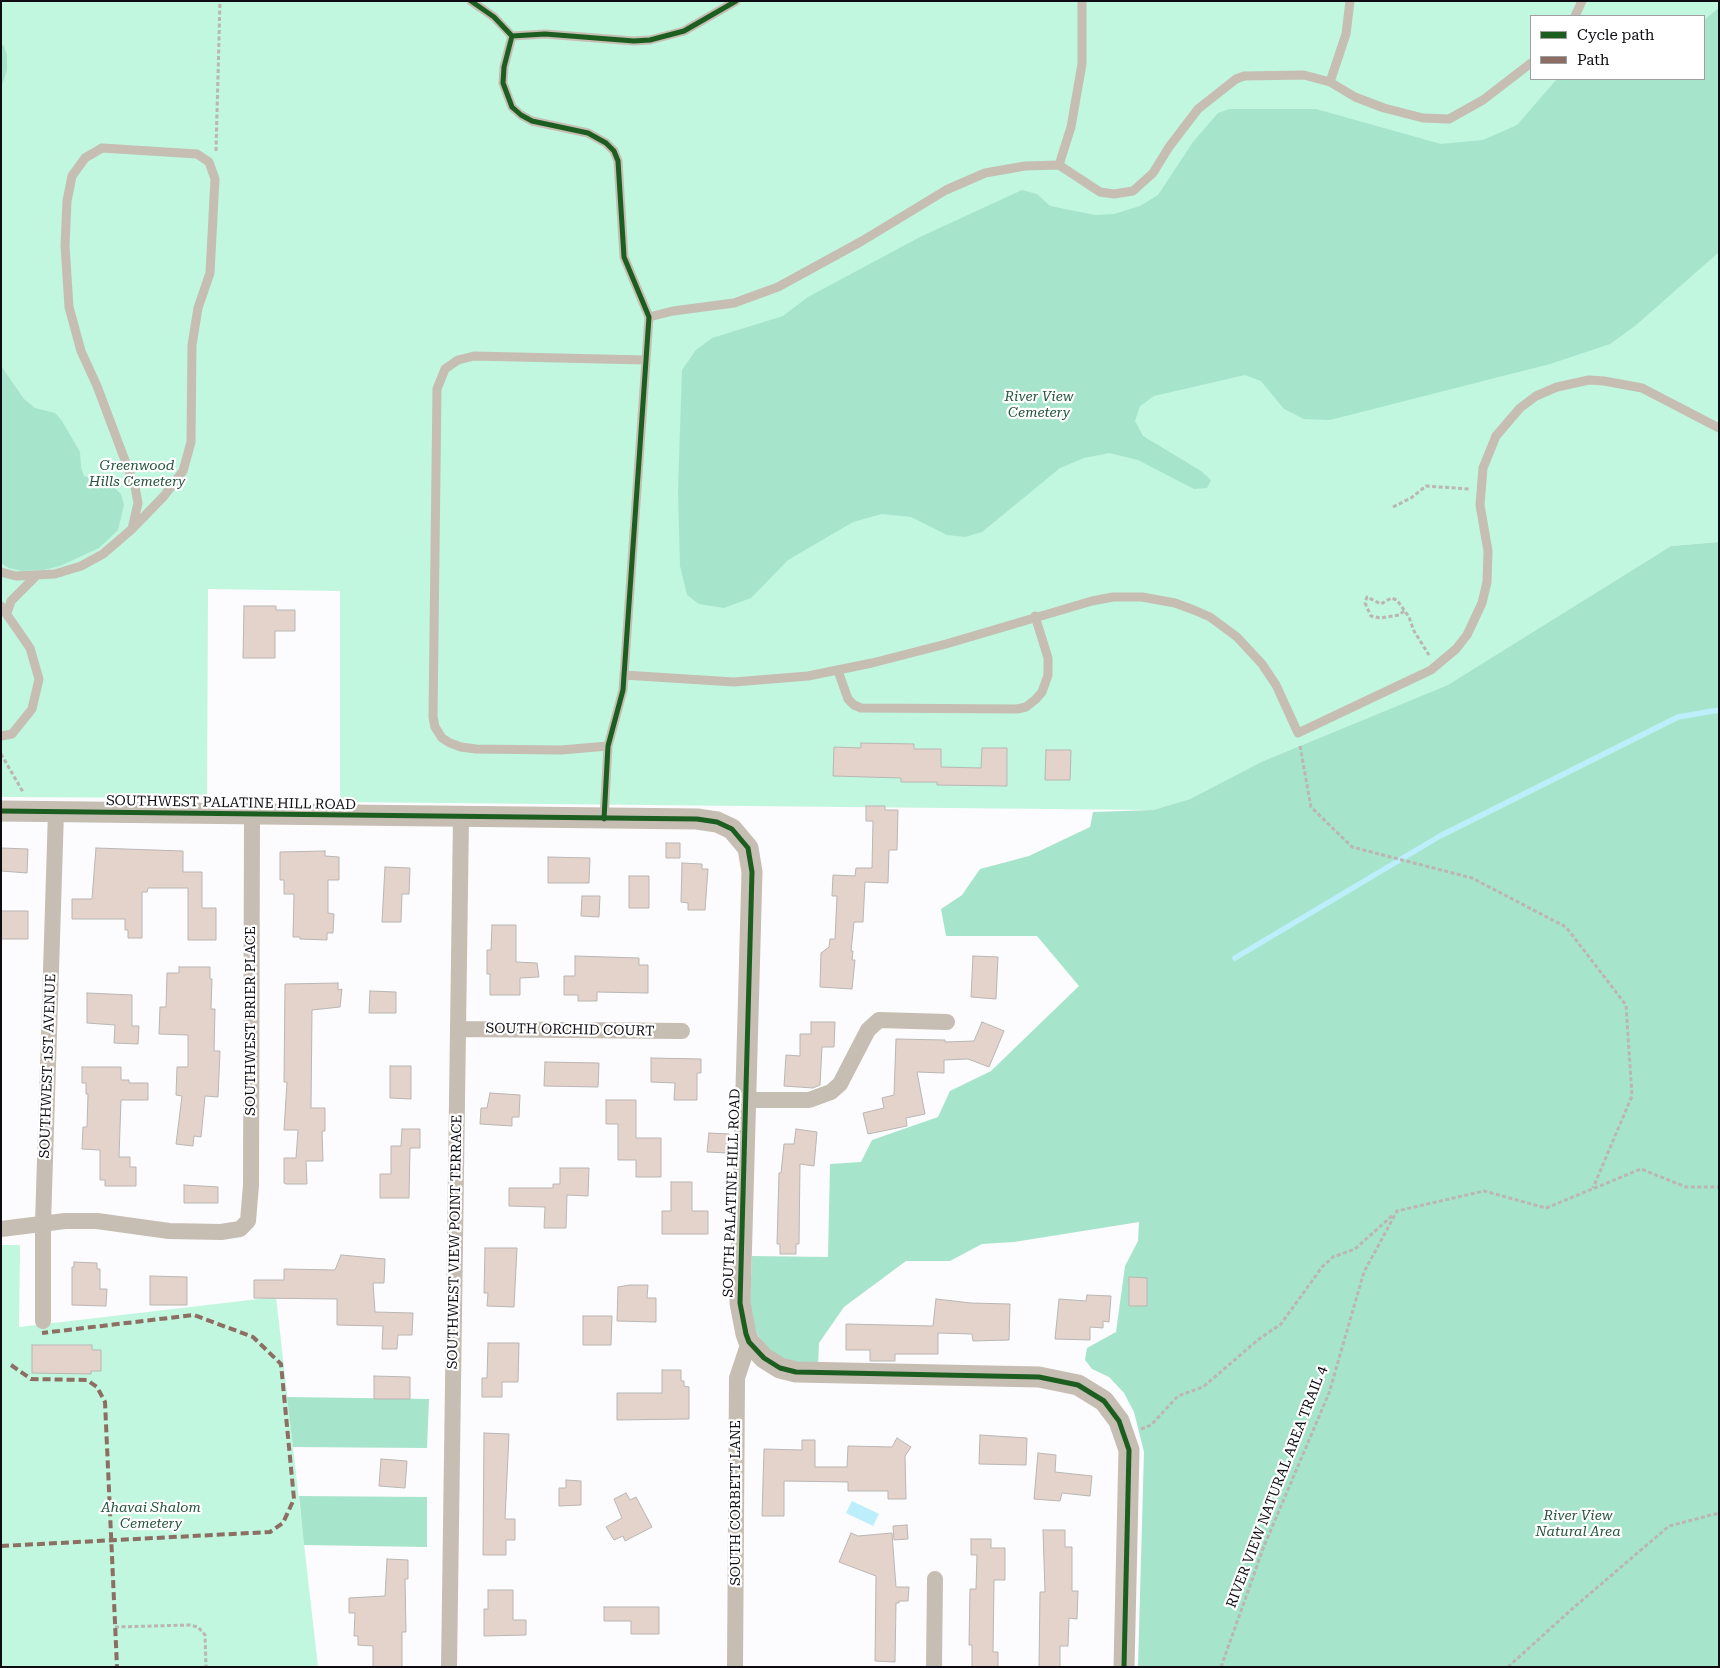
<!DOCTYPE html>
<style>
body{margin:0}
#map{position:relative;width:1720px;height:1668px;overflow:hidden;background:#fcfbfd;font-family:"Roboto Serif",serif}
canvas{display:block}
.frame{position:absolute;inset:0;border:2px solid #0e0c12;pointer-events:none}
.legend{position:absolute;left:1530px;top:15px;width:175px;height:65px;box-sizing:border-box;background:#fff;border:1px solid #9f9ea0;margin:0;padding:6px 9px;list-style:none;font-size:15px;color:#0e0c12}
.legend li{display:flex;align-items:center;gap:10px;height:25px}
.legend b{width:25px;border:1px solid #9f9ea0}
</style>
<div id="map">
<canvas width="1720" height="1668"></canvas>
<div class="frame"></div>
<ul class="legend">
<li><b style="height:6px;background:#1b5e20"></b>Cycle path</li>
<li><b style="height:6px;background:#8d6e63"></b>Path</li>
</ul>
</div>
<script>
const c = document.querySelector('canvas').getContext('2d');
c.lineJoin = 'round';
function fill(path, color) {
  c.fillStyle = color;
  c.fill(path, 'evenodd');
}
function shape(rows) {
  const path = new Path2D();
  for (const r of rows) {
    path.moveTo(r[0], r[1]);
    for (let i = 2; i < r.length; i += 2) path.lineTo(r[i], r[i + 1]);
  }
  return path;
}
function stroke(path, color, width, dash) {
  c.strokeStyle = color;
  c.lineWidth = width;
  c.lineCap = dash ? 'butt' : 'round';
  c.setLineDash(dash || []);
  c.stroke(path);
}
function write(font, color, halo, rows, align = 'center') {
  c.font = font + ' "Roboto Serif",serif';
  c.lineWidth = 4.5;
  c.setLineDash([]);
  c.textBaseline = 'middle';
  c.strokeStyle = halo;
  c.fillStyle = color;
  for (const [text, x, y, turn = 0] of rows) {
    c.save();
    c.translate(x, y);
    c.rotate((+turn || 0) * Math.PI / 180);
    c.textAlign = isNaN(turn) ? turn : align;
    if (halo) c.strokeText(text, 0, 0);
    c.fillText(text, 0, 0);
    c.restore();
  }
}
const green = shape([
 [1,1,1719,1,1719,542,1671,546,1449,685,1261,762,1190,799,1153,810,340,802,340,591,208,589,207,798,1,797],
 [1531,16,1704,16,1704,79,1531,79],
 [1,1245,20,1245,19,1327,276,1297,318,1667,1,1667]
]);
const forest = shape([
 [1719,8,1719,252,1635,326,1610,344,1550,364,1330,420,1304,419,1284,409,1261,381,1245,375,1154,396,1140,406,1135,421,1143,436,1201,471,1211,480,1207,488,1194,489,1138,460,1109,453,1084,458,1060,468,982,532,965,537,947,535,911,517,882,514,853,522,788,560,751,598,724,608,699,604,687,595,680,566,678,490,682,370,696,350,712,338,783,316,808,297,920,237,1022,190,1037,194,1050,206,1095,215,1114,214,1140,206,1158,195,1193,142,1218,113,1230,109,1316,109,1441,144,1483,140,1517,125,1557,79,1704,79,1704,20],
 [1,44,4,46,7,55,7,70,1,88],
 [1,366,24,399,35,408,55,413,62,421,80,452,81,467,84,476,110,484,121,494,124,505,118,530,99,548,60,566,43,570,22,571,9,568,1,563],
 [1719,542,1719,1667,1138,1667,1144,1452,1134,1412,1124,1393,1109,1377,1092,1369,1085,1360,1087,1348,1116,1332,1125,1266,1138,1241,1139,1222,1014,1242,982,1244,950,1261,906,1261,844,1307,819,1343,818,1367,777,1357,760,1340,755,1328,750,1302,752,1256,828,1257,830,1164,861,1162,872,1140,938,1117,950,1091,991,1071,1079,986,1037,936,946,936,941,909,962,895,980,869,1029,856,1090,827,1093,812,1153,810,1190,799,1261,762,1448,685,1671,546],
 [287,1397,429,1399,427,1448,293,1447],
 [299,1496,427,1497,427,1547,304,1545]
]);
const water = shape([
 [852,1501,879,1514,873,1526,846,1513]
]);
const stream = shape([
 [1235,958,1440,836,1678,717,1719,710]
]);
const building = shape([
 [244,606,276,606,276,610,295,610,295,631,275,631,275,658,243,658,244,606],
 [861,743,914,744,914,749,941,749,941,767,981,768,982,748,1007,748,1007,786,937,785,937,782,901,782,901,778,833,776,834,747,861,748,861,743],
 [1046,750,1071,750,1070,780,1045,780,1046,750],
 [866,806,885,806,885,810,898,810,897,850,889,850,888,883,865,882,863,922,854,922,851,951,853,951,852,960,855,960,852,989,820,987,821,953,829,947,830,939,835,939,837,896,832,896,833,875,855,876,856,868,872,868,873,821,866,821,866,806],
 [666,843,680,843,680,858,666,858,666,843],
 [1,848,28,849,27,873,1,871,1,848],
 [96,848,183,851,183,872,202,872,202,908,216,908,216,940,188,940,188,888,148,888,147,892,142,892,142,938,128,938,128,930,125,930,125,919,72,919,72,899,92,899,96,848],
 [325,851,325,856,339,857,339,880,328,880,328,913,334,914,333,933,327,933,327,940,300,939,300,937,293,937,294,894,284,894,284,880,280,880,280,852,325,851],
 [548,857,590,858,589,883,548,883,548,857],
 [682,863,702,864,702,869,708,869,705,910,688,910,688,903,681,902,682,863],
 [385,867,410,868,409,894,402,894,401,922,382,922,385,867],
 [629,876,649,876,649,908,629,908,629,876],
 [582,896,600,896,599,917,581,916,582,896],
 [1,911,28,911,28,939,1,939,1,911],
 [492,925,516,925,516,962,537,963,539,977,520,978,520,995,490,995,490,974,487,974,487,950,491,950,492,925],
 [575,956,639,958,639,965,648,965,648,993,597,992,597,1001,578,1001,578,995,564,995,564,976,575,976,575,956],
 [973,956,998,957,996,999,971,997,973,956],
 [179,967,210,967,210,979,212,979,211,1009,215,1009,214,1051,220,1051,218,1097,205,1096,201,1137,194,1136,193,1146,176,1144,182,1096,176,1095,177,1067,188,1067,188,1035,159,1034,160,1007,166,1007,167,973,179,973,179,967],
 [338,983,338,990,342,989,340,1007,312,1010,311,1108,325,1108,325,1131,322,1131,323,1161,306,1161,307,1184,286,1184,284,1183,284,1158,296,1158,298,1130,284,1130,287,1082,284,1082,285,984,338,983],
 [370,991,396,992,396,1013,369,1013,370,991],
 [87,993,132,995,132,1026,139,1026,138,1044,114,1043,115,1025,87,1023,87,993],
 [811,1022,835,1022,834,1047,822,1047,820,1085,813,1088,784,1086,786,1055,800,1056,800,1034,811,1034,811,1022],
 [982,1022,1004,1031,989,1067,968,1059,944,1060,944,1073,917,1072,925,1114,906,1118,907,1126,868,1134,863,1113,884,1108,882,1098,894,1095,896,1039,945,1040,945,1042,974,1041,982,1022],
 [651,1058,701,1059,701,1073,697,1073,697,1100,674,1100,675,1083,651,1082,651,1058],
 [545,1062,599,1063,598,1087,544,1086,545,1062],
 [390,1066,411,1066,411,1099,390,1098,390,1066],
 [82,1067,121,1067,121,1080,129,1080,129,1083,148,1083,148,1100,121,1100,119,1157,130,1157,130,1167,136,1167,136,1186,105,1186,105,1180,100,1180,100,1150,82,1149,83,1127,87,1127,88,1094,86,1094,86,1083,82,1083,82,1067],
 [490,1093,520,1095,519,1117,512,1117,512,1126,480,1124,481,1108,487,1108,490,1093],
 [606,1100,636,1100,636,1138,661,1138,661,1177,636,1177,636,1160,618,1160,618,1124,606,1124,606,1100],
 [402,1129,420,1129,420,1148,410,1148,409,1198,380,1198,380,1174,391,1174,391,1146,401,1146,402,1129],
 [796,1129,817,1132,814,1166,800,1164,799,1244,796,1244,796,1254,780,1254,780,1244,777,1244,779,1173,781,1173,784,1144,794,1144,796,1129],
 [709,1133,729,1134,727,1153,707,1152,709,1133],
 [560,1168,589,1168,588,1196,567,1195,566,1228,544,1228,545,1207,509,1206,509,1188,553,1188,553,1184,560,1184,560,1168],
 [671,1182,692,1182,692,1211,708,1211,708,1234,662,1234,662,1211,671,1211,671,1182],
 [184,1185,218,1187,218,1203,184,1203,184,1185],
 [485,1248,517,1248,514,1307,487,1306,488,1293,484,1293,485,1248],
 [341,1255,385,1259,384,1283,373,1283,375,1312,413,1313,412,1335,398,1335,397,1349,382,1349,383,1326,337,1325,337,1299,254,1298,254,1280,284,1280,284,1269,335,1270,341,1255],
 [74,1262,97,1263,97,1269,100,1269,100,1289,107,1289,106,1306,72,1305,72,1267,74,1267,74,1262],
 [150,1276,187,1277,187,1305,150,1305,150,1276],
 [1129,1277,1147,1278,1147,1306,1129,1306,1129,1277],
 [630,1285,648,1285,647,1298,656,1298,656,1322,617,1321,618,1287,630,1285],
 [1087,1295,1111,1296,1109,1322,1103,1321,1103,1328,1090,1327,1090,1340,1055,1339,1059,1299,1086,1301,1087,1295],
 [936,1299,971,1303,1010,1304,1009,1340,973,1341,972,1334,938,1333,938,1354,895,1354,895,1361,870,1361,870,1350,846,1350,846,1324,933,1326,936,1299],
 [583,1316,612,1316,611,1345,583,1345,583,1316],
 [488,1343,519,1343,518,1382,502,1382,502,1397,482,1397,482,1378,487,1378,488,1343],
 [32,1345,92,1345,92,1350,101,1350,101,1371,91,1371,91,1374,32,1373,32,1345],
 [662,1370,681,1370,681,1381,684,1381,684,1386,689,1387,689,1419,617,1420,617,1393,662,1393,662,1370],
 [374,1376,410,1377,410,1399,374,1399,374,1376],
 [484,1433,509,1434,505,1519,515,1519,515,1540,506,1540,506,1555,483,1555,484,1433],
 [980,1435,1027,1438,1026,1465,979,1464,980,1435],
 [897,1438,911,1447,905,1456,906,1499,888,1499,888,1491,848,1491,848,1482,784,1481,784,1516,762,1516,764,1449,802,1450,802,1440,815,1440,815,1467,847,1467,848,1446,892,1447,897,1438],
 [1038,1453,1056,1455,1055,1472,1092,1476,1090,1496,1062,1493,1060,1501,1034,1499,1038,1453],
 [381,1459,407,1461,405,1488,379,1486,381,1459],
 [566,1480,581,1481,581,1505,559,1506,559,1488,566,1488,566,1480],
 [626,1493,630,1500,636,1497,652,1527,625,1541,623,1536,614,1540,606,1527,622,1518,614,1499,626,1493],
 [907,1525,908,1539,894,1540,893,1526,907,1525],
 [1043,1530,1065,1530,1065,1547,1072,1547,1072,1591,1078,1591,1077,1619,1069,1618,1068,1646,1060,1646,1060,1667,1039,1667,1040,1592,1045,1592,1043,1530],
 [851,1533,858,1536,892,1533,896,1587,909,1587,908,1601,899,1601,899,1603,896,1603,895,1662,875,1661,876,1576,839,1562,851,1533],
 [971,1539,991,1539,991,1548,1005,1548,1005,1580,994,1580,993,1652,998,1652,998,1667,972,1667,972,1645,969,1645,970,1589,976,1589,977,1555,971,1555,971,1539],
 [387,1559,408,1560,408,1579,405,1579,406,1632,402,1632,402,1667,373,1667,373,1646,358,1645,358,1636,354,1636,355,1613,349,1613,349,1598,385,1596,387,1559],
 [488,1590,513,1590,513,1620,526,1620,526,1635,484,1636,484,1609,488,1609,488,1590],
 [604,1607,659,1607,659,1634,631,1634,631,1621,604,1621,604,1607]
]);
const path = shape([
 [216,151,220,1],
 [1393,507,1411,498,1426,486,1469,489],
 [1404,611,1399,615,1380,618,1371,616,1365,603,1367,597,1381,604,1391,598,1397,600,1409,617,1414,631,1429,655],
 [1300,746,1311,807,1352,847,1472,878,1566,927,1626,1005,1632,1096,1593,1188],
 [1,754,23,792],
 [1141,1429,1151,1425,1178,1396,1203,1387,1259,1339,1281,1324,1322,1267,1333,1257,1355,1249,1394,1214],
 [115,1627,190,1625,198,1627,205,1635,206,1667],
 [1221,1667,1264,1546,1329,1393,1364,1272,1397,1211,1484,1191,1546,1208,1641,1169,1686,1187,1719,1187],
 [1508,1667,1572,1609,1669,1526,1719,1513]
]);
const service = shape([
 [471,1,494,17,512,36,545,34,634,41,650,40,684,31,736,1],
 [1575,16,1582,1],
 [512,36,504,67,503,83,512,107,521,115,532,121,588,133,606,143,614,151,618,161,624,257,649,317,623,690,608,746,604,818],
 [1330,82,1355,97,1384,108,1423,118,1449,119,1483,100,1531,63],
 [102,148,197,154,209,162,215,179,210,273,198,308,192,345,191,442,183,471,164,496,132,529,138,503,135,487,97,386,81,351,69,307,65,246,67,201,72,176,85,158,102,148],
 [1059,165,1071,127,1082,64,1082,1],
 [649,317,673,311,734,303,778,287,862,241,946,190,985,173,1025,166,1059,165,1100,192,1114,194,1133,191,1153,173,1169,147,1198,109,1236,79,1244,76,1304,75,1330,82,1346,34,1350,1],
 [1,572,16,576,55,574,81,566,103,554,132,529],
 [1,606,30,648,39,679,32,709,12,734,1,736],
 [7,613,11,601,37,575],
 [838,671,848,699,854,705,861,708,1017,709,1026,707,1036,699,1042,692,1048,675,1048,658,1035,616],
 [624,675,734,682,808,676,872,663,946,644,1092,601,1113,597,1142,597,1175,603,1194,610,1210,617,1237,637,1262,664,1276,685,1298,733,1431,670,1456,649,1467,635,1482,603,1487,582,1488,551,1480,505,1483,468,1496,436,1520,408,1536,396,1557,387,1589,380,1604,381,1642,388,1719,428],
 [608,746,561,750,476,749,461,747,450,743,442,738,435,727,433,717,437,389,445,369,458,360,474,356,645,360]
]);
const minor = shape([
 [458,1029,682,1031],
 [746,1100,809,1100,831,1092,840,1084,868,1030,879,1020,947,1022],
 [1,1229,65,1221,97,1221,169,1231,221,1232,240,1229,248,1221,251,1185,252,814],
 [43,1321,43,1223,56,812],
 [449,1667,461,818],
 [735,1667,737,1378,749,1342],
 [934,1667,935,1579]
]);
const tertiary = shape([
 [1,811,697,819,717,822,732,829,748,848,752,872,740,1303,746,1334,749,1342,764,1358,780,1368,796,1372,1039,1377,1078,1385,1104,1401,1119,1421,1129,1450,1124,1667]
]);
const quiet = shape([
 [11,1365,31,1379,87,1380,97,1387,105,1402,117,1667],
 [1,1546,270,1532,283,1523,294,1499,281,1364,253,1337,194,1315,42,1333]
]);
const cycleway = shape([
 [471,1,494,17,512,36,545,34,634,41,650,40,684,31,736,1],
 [512,36,504,67,503,83,512,107,521,115,532,121,588,133,606,143,614,151,618,161,624,257,649,317,623,690,608,746,604,819],
 [1,811,697,819,717,822,732,829,748,848,752,872,740,1303,746,1334,749,1342,764,1358,780,1368,796,1372,1039,1377,1078,1385,1104,1401,1119,1421,1129,1450,1124,1667]
]);
const parkNames = [
 ["River View",1039,397],
 ["Cemetery",1039,413],
 ["Greenwood",137,466],
 ["Hills Cemetery",137,482],
 ["Ahavai Shalom",151,1508],
 ["Cemetery",151,1524],
 ["River View",1578,1516],
 ["Natural Area",1578,1532]
];
const streetNames = [
 ["SOUTHWEST PALATINE HILL ROAD",231,803,1],
 ["SOUTHWEST BRIER PLACE",251,1021,-90],
 ["SOUTH ORCHID COURT",570,1030,1],
 ["SOUTHWEST 1ST AVENUE",48,1066,-88],
 ["SOUTH PALATINE HILL ROAD",732,1193,-88],
 ["SOUTHWEST VIEW POINT TERRACE",455,1242,-89],
 ["RIVER VIEW NATURAL AREA TRAIL 4",1277,1487,-69],
 ["SOUTH CORBETT LANE",736,1503,-90]
];
fill(green, '#c1f6df');
fill(forest, '#a7e4cc');
fill(water, '#bdeefb');
stroke(stream, '#bdeefb', 5.5);
fill(building, '#e4d3ca');
stroke(building, '#b9b6b4', 1);
stroke(path, '#bbb6b1', 3, [4, 2.5]);
stroke(service, '#c6bdb3', 9);
stroke(minor, '#c6bdb3', 16);
stroke(tertiary, '#c6bdb3', 21);
stroke(quiet, '#8d6e63', 4, [8, 4]);
stroke(cycleway, '#1b5e20', 5);
write('italic 14px', '#255440', '#fff', parkNames);
write('14px', '#0e0c12', '#fff', streetNames);
</script>
